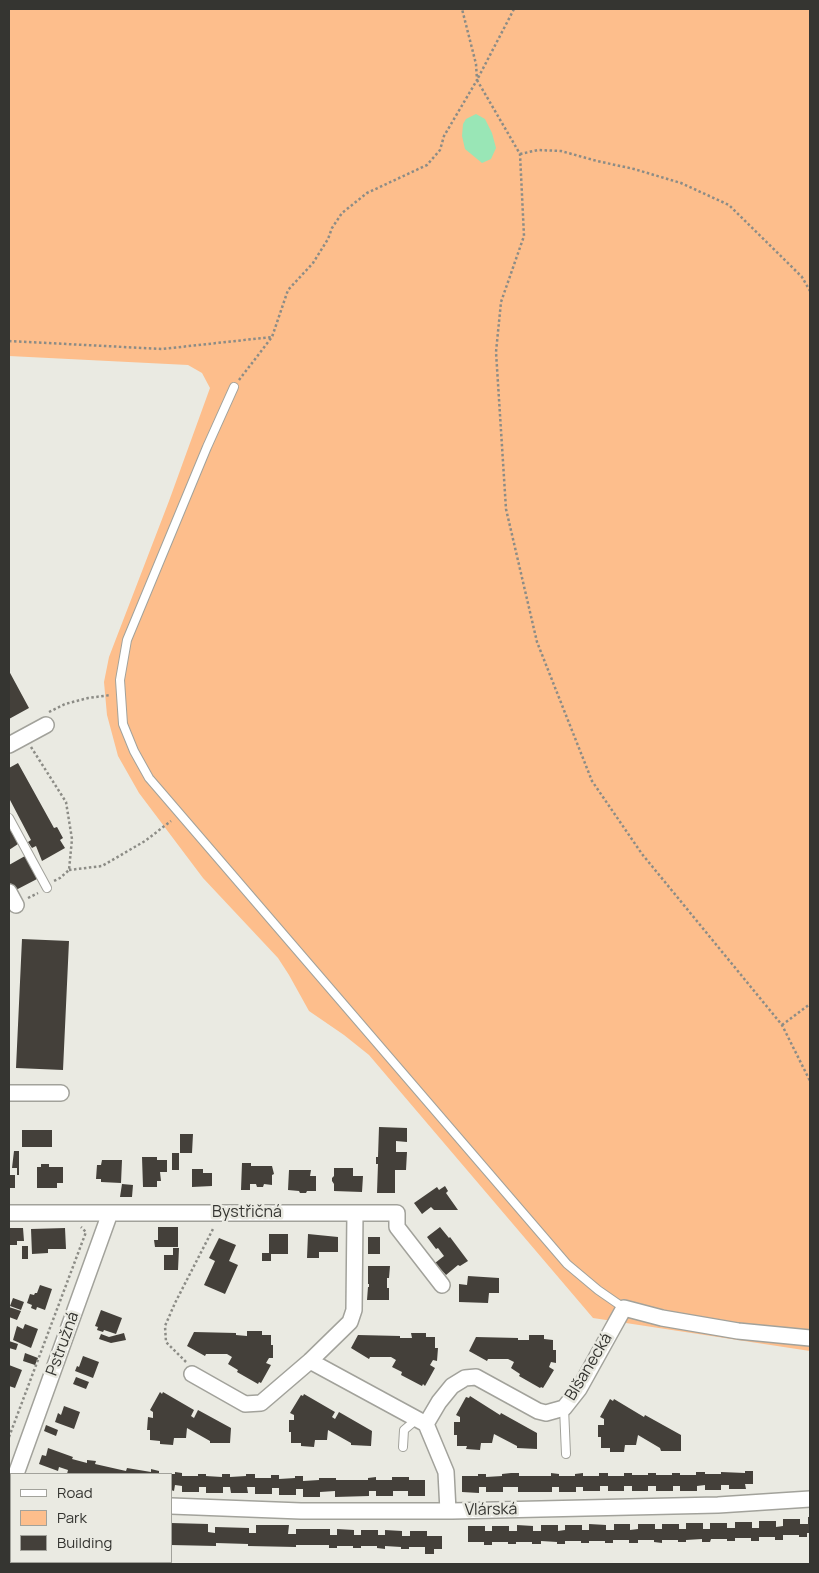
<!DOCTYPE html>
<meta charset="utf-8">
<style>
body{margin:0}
#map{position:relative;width:819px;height:1573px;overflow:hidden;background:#eaeae2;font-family:Manrope,sans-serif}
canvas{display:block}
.frame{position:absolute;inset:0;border:10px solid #353531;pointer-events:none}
.legend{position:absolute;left:10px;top:1473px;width:162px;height:90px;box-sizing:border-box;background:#eaeae2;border:1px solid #a2a29b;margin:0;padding:6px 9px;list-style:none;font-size:15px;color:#353531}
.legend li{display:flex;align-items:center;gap:10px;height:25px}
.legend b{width:25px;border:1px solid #a2a29b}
</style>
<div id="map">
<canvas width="819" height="1573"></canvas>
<div class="frame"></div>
<ul class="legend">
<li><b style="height:6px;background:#fff"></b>Road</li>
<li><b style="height:14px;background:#fdbe8c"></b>Park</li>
<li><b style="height:14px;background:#44403a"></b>Building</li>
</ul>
</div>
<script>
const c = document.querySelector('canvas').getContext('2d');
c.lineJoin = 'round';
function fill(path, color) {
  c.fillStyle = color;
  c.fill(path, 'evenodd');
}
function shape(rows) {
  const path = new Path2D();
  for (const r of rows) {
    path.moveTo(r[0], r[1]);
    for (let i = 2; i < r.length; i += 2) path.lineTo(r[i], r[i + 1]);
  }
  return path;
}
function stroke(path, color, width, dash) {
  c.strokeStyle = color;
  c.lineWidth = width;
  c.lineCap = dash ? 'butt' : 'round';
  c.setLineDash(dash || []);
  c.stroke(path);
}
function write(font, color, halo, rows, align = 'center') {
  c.font = font + ' Manrope,sans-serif';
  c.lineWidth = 5;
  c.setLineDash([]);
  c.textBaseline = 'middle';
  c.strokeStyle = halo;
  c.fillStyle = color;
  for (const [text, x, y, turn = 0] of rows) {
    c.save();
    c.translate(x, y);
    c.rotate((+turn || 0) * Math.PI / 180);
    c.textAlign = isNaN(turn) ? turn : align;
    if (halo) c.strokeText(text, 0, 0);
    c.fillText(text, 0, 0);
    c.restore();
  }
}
const green = shape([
 [9,9,810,9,810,1351,593,1318,369,1055,344,1035,309,1011,289,975,278,958,203,878,139,793,118,756,107,715,104,682,109,657,169,501,210,388,202,373,188,365,9,356]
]);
const water = shape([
 [476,114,485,119,492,133,496,148,491,159,482,163,465,149,462,136,463,124,466,119]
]);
const building = shape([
 [9,671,29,708,9,719],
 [18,763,54,828,57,827,63,838,60,840,65,848,42,861,36,846,32,848,28,842,31,840,10,800,9,801,9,768],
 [9,827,18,844,9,850],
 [25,856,37,879,14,891,9,881,9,865],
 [22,939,69,941,63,1070,16,1068],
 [379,1127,407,1128,407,1142,396,1141,396,1152,407,1152,406,1170,395,1170,395,1193,377,1193,378,1164,376,1164,376,1157,378,1157],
 [22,1130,52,1130,52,1147,22,1147],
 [180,1134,193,1134,192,1153,180,1153],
 [14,1151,19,1151,19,1175,17,1175,17,1168,12,1168],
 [172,1153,179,1153,179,1170,172,1170],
 [142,1157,157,1157,157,1160,167,1160,167,1172,160,1172,161,1181,157,1181,157,1187,143,1187],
 [102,1160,122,1160,121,1183,101,1182,101,1179,96,1179,97,1165,101,1165],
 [242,1163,251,1163,251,1166,272,1166,274,1174,272,1175,272,1185,264,1184,263,1187,257,1187,256,1184,250,1184,250,1190,241,1190],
 [41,1164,49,1164,49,1167,63,1167,63,1183,57,1183,57,1188,37,1188,37,1167,41,1167],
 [334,1168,353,1168,353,1176,363,1176,362,1192,334,1191,334,1184,332,1181,332,1178,334,1176],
 [192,1169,203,1169,203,1173,212,1173,212,1186,192,1187],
 [289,1170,311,1170,310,1176,316,1176,316,1191,307,1191,306,1193,300,1193,299,1191,288,1190],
 [9,1175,15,1175,15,1188,9,1188],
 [122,1184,133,1185,132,1197,120,1197],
 [445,1186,448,1191,446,1193,458,1210,434,1210,431,1207,422,1214,414,1203,437,1187,439,1190],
 [158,1227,178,1227,178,1247,155,1247,154,1240,158,1240],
 [440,1227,449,1238,450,1237,468,1261,460,1266,458,1265,446,1275,435,1263,444,1256,438,1248,436,1249,427,1237],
 [9,1228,23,1228,24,1241,17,1241,17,1245,10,1245],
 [65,1228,66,1249,48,1249,48,1253,32,1254,31,1229],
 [269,1234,288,1234,288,1254,271,1254,271,1261,262,1261,262,1253,269,1253],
 [308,1234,338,1237,338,1252,319,1252,319,1258,307,1258],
 [368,1237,380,1237,380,1254,368,1254],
 [219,1238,236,1245,229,1261,238,1265,225,1294,204,1285,215,1261,209,1258],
 [22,1246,28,1246,28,1259,22,1259],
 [173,1248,179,1248,178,1270,164,1270,164,1255,173,1255],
 [368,1266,390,1266,389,1278,387,1278,387,1288,389,1288,389,1300,367,1300,368,1287,369,1287,369,1284,368,1284],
 [468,1276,499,1278,499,1293,489,1293,488,1303,459,1302,459,1284,467,1285],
 [40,1285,52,1289,45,1310,37,1307,36,1310,31,1308,32,1305,27,1303,30,1294,34,1295,35,1293,37,1293],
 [13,1298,24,1302,21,1310,10,1306],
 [9,1307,21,1311,17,1320,9,1317],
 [101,1310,122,1318,116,1334,104,1330,103,1332,97,1330,98,1327,95,1326],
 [25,1324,38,1329,31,1348,13,1340,17,1326,23,1329],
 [247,1331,262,1331,262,1335,271,1335,271,1345,273,1345,273,1358,269,1358,266,1363,271,1365,261,1383,259,1382,258,1384,237,1372,238,1370,228,1364,232,1357,227,1354,206,1354,205,1356,187,1346,194,1332,236,1333,236,1335,247,1336],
 [124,1333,126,1340,111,1343,99,1339,101,1334,109,1337],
 [411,1333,426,1333,426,1337,435,1337,435,1348,438,1348,437,1361,433,1360,430,1365,435,1368,425,1386,423,1384,422,1386,401,1375,402,1372,392,1367,396,1360,391,1357,370,1357,369,1359,351,1348,358,1335,400,1336,400,1338,412,1338],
 [529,1335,544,1335,544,1339,553,1340,553,1350,556,1350,556,1363,551,1362,549,1367,554,1370,543,1388,541,1387,540,1388,519,1376,520,1374,511,1368,514,1362,508,1359,488,1359,487,1361,469,1351,476,1337,518,1338,518,1340,529,1340],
 [9,1341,18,1344,16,1350,9,1348],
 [25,1353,38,1358,35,1365,23,1361],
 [83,1356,99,1362,93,1378,75,1371,77,1366,79,1367],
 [9,1365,22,1370,15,1388,9,1386],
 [76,1377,89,1382,86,1389,73,1384],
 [160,1392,162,1394,163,1392,194,1410,191,1416,194,1418,198,1410,231,1428,230,1443,210,1443,210,1441,187,1428,186,1438,174,1438,173,1445,160,1444,160,1441,150,1440,150,1430,147,1430,148,1417,153,1418,153,1412,150,1410],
 [304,1394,335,1412,332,1417,335,1419,339,1412,372,1431,371,1446,351,1445,351,1443,328,1430,327,1440,315,1440,314,1447,301,1446,301,1443,291,1443,291,1432,289,1432,289,1420,294,1420,294,1415,290,1413,301,1395,303,1396],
 [470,1396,500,1415,501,1413,537,1433,537,1449,517,1448,517,1446,494,1434,492,1443,481,1443,480,1450,466,1449,467,1446,457,1446,457,1435,454,1435,454,1422,460,1422,460,1417,456,1415,466,1397,469,1398],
 [610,1399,613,1401,614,1399,644,1417,645,1415,681,1435,681,1451,661,1451,660,1448,638,1435,636,1445,625,1445,624,1452,610,1452,610,1448,601,1448,601,1437,598,1437,598,1425,604,1425,604,1419,600,1417],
 [64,1406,80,1412,74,1429,55,1422,58,1413,61,1415],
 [46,1425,58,1430,56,1436,44,1431],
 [48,1448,73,1457,72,1459,87,1463,87,1460,96,1461,95,1464,126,1471,127,1468,151,1472,151,1469,159,1471,159,1474,67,1474,68,1470,59,1467,58,1471,39,1464,42,1455,46,1456],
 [745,1471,753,1471,753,1484,745,1484,746,1489,729,1489,729,1485,721,1485,721,1490,705,1490,705,1485,697,1486,697,1491,680,1491,680,1486,673,1486,673,1491,656,1491,656,1486,648,1486,648,1491,632,1491,632,1486,624,1486,624,1491,608,1491,608,1486,600,1486,600,1491,583,1491,583,1487,576,1487,576,1492,559,1492,559,1487,552,1487,552,1492,518,1492,518,1487,503,1487,503,1492,486,1492,486,1487,479,1487,479,1493,462,1492,462,1476,478,1476,478,1474,486,1474,486,1477,502,1476,502,1474,511,1473,519,1473,519,1476,551,1476,551,1473,559,1474,559,1476,575,1476,575,1474,583,1473,583,1476,599,1476,599,1473,608,1473,608,1476,624,1476,624,1473,632,1473,632,1475,648,1475,648,1473,656,1473,656,1475,672,1475,672,1473,680,1473,680,1475,696,1475,696,1472,705,1472,705,1474,721,1474,721,1472,745,1473],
 [175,1472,182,1473,182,1476,198,1476,198,1474,206,1474,206,1476,222,1477,222,1474,230,1474,230,1477,246,1476,246,1474,255,1474,255,1478,271,1478,271,1475,279,1475,279,1479,295,1478,295,1476,303,1476,303,1481,319,1480,319,1478,336,1478,336,1480,368,1480,368,1478,376,1477,376,1480,392,1480,392,1477,409,1477,409,1480,425,1480,425,1496,408,1496,408,1491,393,1491,393,1496,376,1496,376,1491,369,1491,369,1496,335,1497,335,1491,320,1492,320,1497,303,1497,303,1489,296,1489,296,1495,279,1495,279,1488,272,1488,272,1494,255,1494,255,1487,247,1487,248,1493,231,1493,230,1487,223,1487,223,1493,206,1493,206,1487,199,1487,199,1492,182,1492,182,1486,175,1485,174,1491,171,1490,171,1474,175,1474],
 [808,1517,810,1517,810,1533,807,1533,807,1537,799,1537,799,1535,783,1535,783,1540,775,1540,775,1537,759,1537,759,1541,751,1541,751,1538,735,1538,735,1541,727,1541,727,1539,711,1539,710,1542,702,1542,702,1539,686,1540,686,1542,678,1542,678,1540,662,1540,662,1543,654,1542,654,1540,638,1540,638,1543,629,1543,629,1540,613,1540,613,1543,605,1543,605,1541,589,1541,589,1543,581,1543,581,1541,565,1541,565,1544,557,1544,557,1542,541,1541,541,1544,532,1544,532,1542,516,1542,516,1544,508,1544,508,1542,492,1542,492,1545,484,1545,484,1542,468,1542,468,1526,485,1526,485,1531,492,1531,492,1526,509,1526,509,1531,517,1531,517,1525,533,1526,533,1531,541,1531,541,1525,558,1525,558,1531,565,1530,565,1525,582,1525,582,1530,589,1530,589,1524,606,1525,606,1530,614,1530,614,1524,630,1524,630,1530,638,1529,638,1524,655,1524,655,1529,662,1529,662,1524,679,1524,679,1529,686,1529,686,1523,703,1523,703,1529,710,1529,710,1523,727,1523,727,1528,735,1528,735,1522,752,1522,752,1528,759,1528,759,1521,776,1521,776,1527,783,1526,783,1519,800,1519,800,1524,808,1524],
 [171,1523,208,1524,208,1532,215,1533,215,1527,249,1528,249,1533,256,1533,256,1525,289,1525,288,1534,296,1534,296,1529,330,1529,330,1535,337,1535,337,1529,354,1530,354,1535,361,1535,361,1530,378,1530,378,1535,385,1535,385,1530,402,1531,402,1536,410,1536,410,1531,427,1531,427,1536,442,1536,442,1549,434,1549,434,1554,425,1554,425,1547,409,1547,409,1549,401,1549,401,1547,385,1546,385,1549,377,1548,377,1546,361,1546,361,1548,353,1548,353,1546,337,1546,337,1548,329,1548,329,1545,296,1545,296,1547,248,1546,248,1544,216,1543,216,1546,171,1545],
 [30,1562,56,1562,57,1564,31,1564]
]);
const path = shape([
 [514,9,477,80,520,154,524,236,501,302,496,352,506,509,537,642,592,781,642,854,782,1025,810,1081],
 [520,154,538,150,561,151,597,161,634,169,681,183,729,205,802,277,810,291],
 [9,341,162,349,272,337],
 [239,380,272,337,288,290,313,263,328,239,332,228,342,213,367,193,427,165,440,150,444,136,477,80,476,64,462,9],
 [49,712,65,704,88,698,111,695],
 [31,747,66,802,72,839,69,870,60,878,54,881],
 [69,870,102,866,145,841,171,821],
 [28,898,38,893],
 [782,1025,810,1004],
 [186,1362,166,1342,165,1326,175,1303,214,1227],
 [9,1437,86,1232,81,1227]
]);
const service = shape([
 [234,387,207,447,127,640,120,680,123,724,134,751,149,778,567,1264,598,1290,624,1308],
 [9,818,47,888],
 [564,1408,566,1454],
 [403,1447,404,1430,417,1419]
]);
const minor = shape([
 [9,745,46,725],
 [9,892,16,905],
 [9,1093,61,1093],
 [9,1213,397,1213,397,1227,442,1285],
 [310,1361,426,1424,446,1472,448,1511],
 [192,1374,245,1404,261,1403,310,1361,350,1322,354,1310,355,1213],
 [426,1424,439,1402,452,1386,465,1378,476,1377,538,1411,546,1413,564,1408,579,1389,624,1308,662,1318,738,1331,810,1338],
 [16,1474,110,1213],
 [9,1494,11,1487],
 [171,1506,301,1511,452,1511,718,1505,810,1499]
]);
const streetNames = [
 ["Bystřičná",247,1213],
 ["Pstružná",63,1344,-70],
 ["Blšanecká",589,1367,-59],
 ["Vlárská",491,1510,-1]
];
fill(green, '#fdbe8c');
fill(water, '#99e6b6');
fill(building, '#44403a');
stroke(service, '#a2a29b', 10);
stroke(minor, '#a2a29b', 18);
stroke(path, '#8c8c86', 2.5, [2.5, 2.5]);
stroke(service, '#fff', 8);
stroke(minor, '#fff', 15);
write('16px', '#353531', '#eaeae2', streetNames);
</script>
